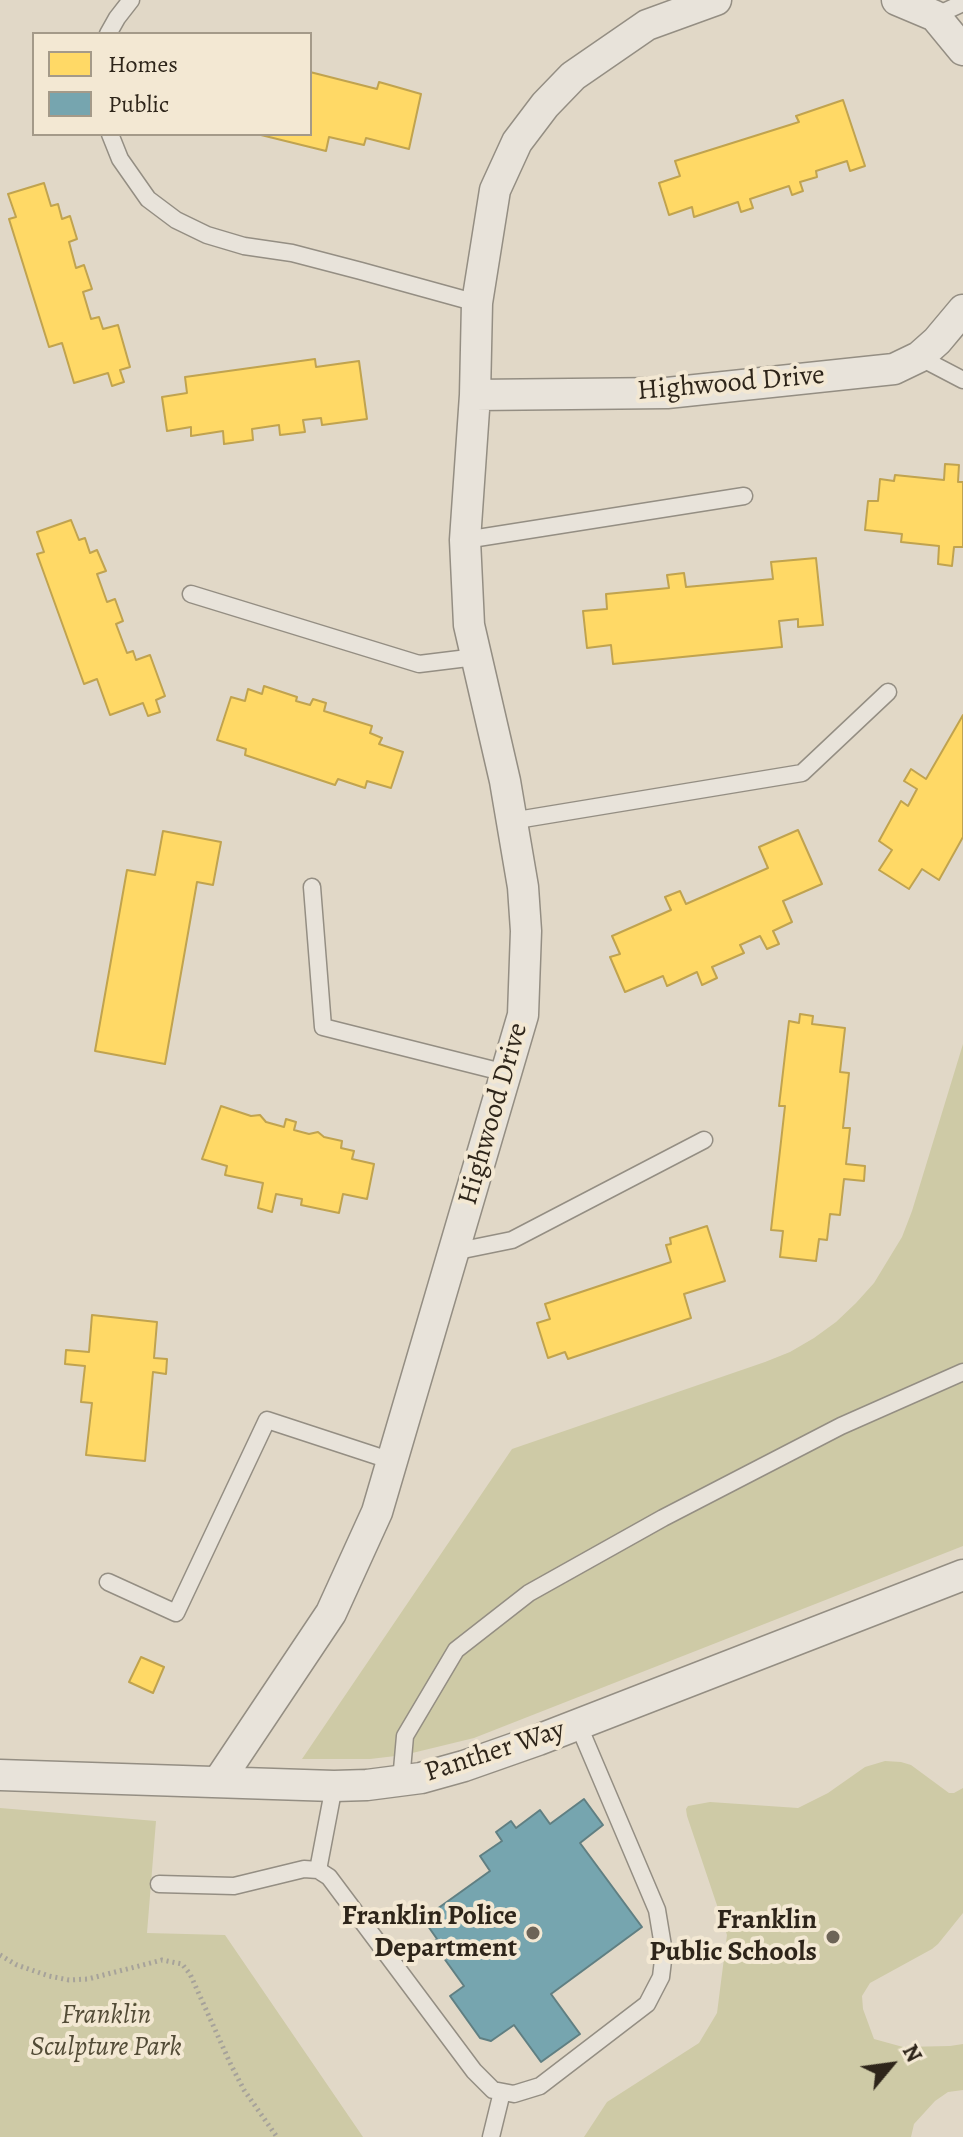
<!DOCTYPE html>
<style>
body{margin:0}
#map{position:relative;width:963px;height:2137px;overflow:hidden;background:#e1d8c7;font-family:Alegreya,serif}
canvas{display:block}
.legend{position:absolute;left:32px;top:32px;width:280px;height:104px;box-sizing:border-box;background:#f3e8d3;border:2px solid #a49a89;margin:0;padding:10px 14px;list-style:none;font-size:24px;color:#2e251a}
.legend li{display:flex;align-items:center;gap:16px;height:40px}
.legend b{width:40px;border:2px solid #a49a89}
.north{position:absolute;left:851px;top:2025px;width:80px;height:80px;-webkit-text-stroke:6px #f3e8d3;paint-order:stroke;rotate:61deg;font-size:22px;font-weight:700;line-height:32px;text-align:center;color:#2e251a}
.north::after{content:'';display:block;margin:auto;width:28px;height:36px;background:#2e251a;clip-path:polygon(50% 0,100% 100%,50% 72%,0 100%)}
</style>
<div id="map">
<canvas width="963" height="2137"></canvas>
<ul class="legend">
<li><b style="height:22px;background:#ffd966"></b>Homes</li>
<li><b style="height:22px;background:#76a5af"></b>Public</li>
</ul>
<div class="north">N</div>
</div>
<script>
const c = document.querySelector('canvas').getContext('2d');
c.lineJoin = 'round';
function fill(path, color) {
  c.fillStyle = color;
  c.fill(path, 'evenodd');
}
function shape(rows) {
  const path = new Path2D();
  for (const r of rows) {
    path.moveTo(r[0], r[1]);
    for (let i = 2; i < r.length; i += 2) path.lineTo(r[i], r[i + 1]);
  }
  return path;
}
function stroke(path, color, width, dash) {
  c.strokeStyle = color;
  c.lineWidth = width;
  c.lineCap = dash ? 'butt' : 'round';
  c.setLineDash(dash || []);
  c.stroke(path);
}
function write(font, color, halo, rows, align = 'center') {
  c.font = font + ' Alegreya,serif';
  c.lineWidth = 8;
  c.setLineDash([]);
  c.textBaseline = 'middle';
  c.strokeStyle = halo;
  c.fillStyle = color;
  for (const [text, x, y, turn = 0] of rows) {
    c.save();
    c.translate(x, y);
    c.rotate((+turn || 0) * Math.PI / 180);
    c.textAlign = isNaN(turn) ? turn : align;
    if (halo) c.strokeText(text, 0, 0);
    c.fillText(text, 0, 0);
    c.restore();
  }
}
const green = shape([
 [963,1044,963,1546,474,1738,404,1755,370,1759,302,1759,512,1449,765,1362,790,1352,814,1338,836,1322,856,1303,874,1283,902,1237,912,1211],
 [885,1761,901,1762,911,1765,949,1793,954,1793,963,1788,963,1913,938,1944,932,1949,870,1983,862,1996,863,2009,874,2039,903,2047,950,2046,963,2044,963,2090,948,2092,935,2101,914,2124,911,2137,584,2137,607,2102,699,2043,717,2013,727,1935,687,1816,686,1809,688,1806,710,1802,798,1808,828,1793,865,1767],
 [0,1808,156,1821,147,1933,225,1935,363,2137,0,2137]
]);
const homes = shape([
 [310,72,377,89,379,82,421,94,409,149,366,138,364,145,329,137,326,151,257,134,310,134,310,72],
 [843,100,865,166,850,171,847,161,816,171,817,177,800,182,803,191,792,195,789,186,750,199,753,208,741,212,738,202,694,217,692,207,669,215,659,183,680,176,675,161,799,122,796,116,843,100],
 [44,183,51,206,58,204,62,219,70,216,77,239,69,242,76,268,84,265,92,289,83,292,91,319,99,317,103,329,118,325,130,367,120,370,124,382,112,386,108,373,74,383,62,343,49,347,9,219,16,217,8,194,44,183],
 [315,359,316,367,359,361,367,419,322,425,321,418,303,420,305,432,280,435,279,425,252,429,253,440,224,444,223,431,191,436,191,427,167,431,162,397,187,393,185,377,315,359],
 [945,464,959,465,958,482,963,482,963,547,954,547,952,566,938,564,939,546,901,542,902,534,865,530,868,501,878,501,880,479,894,481,895,475,944,480,945,464],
 [71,520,79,540,85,538,90,553,97,550,106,571,97,574,107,602,115,599,123,621,116,624,127,653,133,651,136,660,150,655,165,696,156,700,160,712,148,716,143,703,110,715,97,679,84,684,37,554,44,552,37,532,71,520],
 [816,558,823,625,798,627,798,619,779,621,782,647,613,664,611,645,587,648,583,611,607,609,606,594,669,588,667,575,684,573,686,587,773,579,771,562,816,558],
 [264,686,297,697,296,701,310,705,313,699,326,703,324,711,372,726,370,733,382,738,379,744,403,752,391,788,367,781,365,788,338,779,335,785,245,755,246,749,217,740,231,697,245,701,248,689,262,694,264,686],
 [963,715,963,837,939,880,922,869,909,889,879,870,892,850,879,841,901,801,908,806,917,789,904,781,911,769,926,779,963,715],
 [798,830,822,884,783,901,792,922,773,931,779,944,767,949,760,936,740,945,744,953,712,967,717,978,702,985,697,972,667,986,663,976,625,992,610,957,620,954,612,936,671,910,665,897,680,891,686,904,768,868,759,847,798,830],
 [163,831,221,842,213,885,197,882,165,1064,95,1051,127,870,155,875,163,831],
 [800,1014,813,1016,812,1024,845,1028,840,1072,849,1073,843,1128,850,1128,846,1164,865,1166,864,1181,844,1179,840,1215,830,1214,827,1240,819,1239,816,1261,780,1257,783,1231,771,1230,785,1106,779,1106,789,1021,799,1023,800,1014],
 [221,1106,251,1116,260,1115,266,1122,284,1127,286,1119,296,1122,294,1130,309,1134,318,1132,324,1137,342,1141,341,1148,354,1151,352,1159,374,1164,367,1199,343,1194,339,1213,301,1205,302,1199,276,1194,272,1212,258,1208,263,1183,225,1175,227,1166,202,1159,221,1106],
 [707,1226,725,1281,684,1294,691,1318,568,1359,565,1352,548,1358,537,1323,550,1319,545,1304,671,1262,666,1245,671,1244,670,1238,707,1226],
 [92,1315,157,1322,154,1358,167,1359,166,1374,153,1372,145,1461,86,1455,92,1403,81,1402,85,1366,65,1364,66,1350,89,1352,92,1315],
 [141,1657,164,1667,153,1693,129,1682,141,1657]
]);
const public = shape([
 [584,1799,603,1825,580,1843,642,1927,551,1994,580,2034,541,2062,514,2025,491,2041,480,2038,450,1996,464,1986,433,1943,437,1939,423,1919,490,1871,480,1856,502,1841,496,1832,511,1821,516,1828,540,1810,550,1824,584,1799]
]);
const path = shape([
 [0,1955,17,1965,49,1976,69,1980,88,1979,162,1960,182,1964,190,1974,231,2065,244,2090,277,2137]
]);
const lane = shape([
 [935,16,963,3],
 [108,34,117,18,131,0],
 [110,134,120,159,148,199,176,220,207,235,244,246,292,253,361,271,477,303],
 [919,357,963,380],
 [465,540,744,496],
 [191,594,419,664,476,657],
 [511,821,802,773,888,692],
 [312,887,323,1027,506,1073],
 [453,1252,512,1240,704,1140],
 [108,1582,176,1613,267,1420,392,1461],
 [401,1781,405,1736,456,1650,529,1593,663,1518,841,1426,963,1372],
 [318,1870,329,1877,474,2071,493,2090,514,2094,540,2086,647,2004,661,1977,664,1952,657,1910,578,1724],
 [159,1884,234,1886,304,1869,318,1870,334,1786],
 [491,2137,502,2092]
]);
const street = shape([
 [897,0,935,16,963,50],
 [475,395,667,393,894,369,919,357,937,341,963,310],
 [0,1775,334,1786,367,1785,421,1778,464,1766,538,1740,963,1575],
 [218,1782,331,1613,377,1512,523,1015,526,931,523,887,505,781,469,625,465,540,475,395,477,303,495,190,517,142,545,105,573,76,647,25,716,0]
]);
const markers = [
 [533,1933,8,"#6d6457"],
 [833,1937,8,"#6d6457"]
];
const streetNames = [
 ["Highwood Drive",731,384,-5],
 ["Highwood Drive",494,1114,-74],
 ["Panther Way",495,1752,-18]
];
const poiNames = [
 ["Franklin Police",517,1917],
 ["Department",517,1949],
 ["Franklin",817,1921],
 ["Public Schools",817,1953]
];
const parkNames = [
 ["Franklin",106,2016],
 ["Sculpture Park",106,2048]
];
fill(green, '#cecaa6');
fill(homes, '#ffd966');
stroke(homes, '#c0a34f', 2);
fill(public, '#76a5af');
stroke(public, '#607f82', 2);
stroke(lane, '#948e83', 19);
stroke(street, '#948e83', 33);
stroke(path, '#a6a29a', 5, [2, 4]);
stroke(lane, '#e8e3da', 16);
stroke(street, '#e8e3da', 30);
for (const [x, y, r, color] of markers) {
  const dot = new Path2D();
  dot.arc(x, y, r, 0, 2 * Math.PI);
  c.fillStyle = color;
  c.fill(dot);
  stroke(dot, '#f3e8d3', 3);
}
write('28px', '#2e251a', '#f3e8d3', streetNames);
write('bold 28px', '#2e251a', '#f3e8d3', poiNames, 'right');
write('italic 28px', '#524b36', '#f3e8d3', parkNames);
</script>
